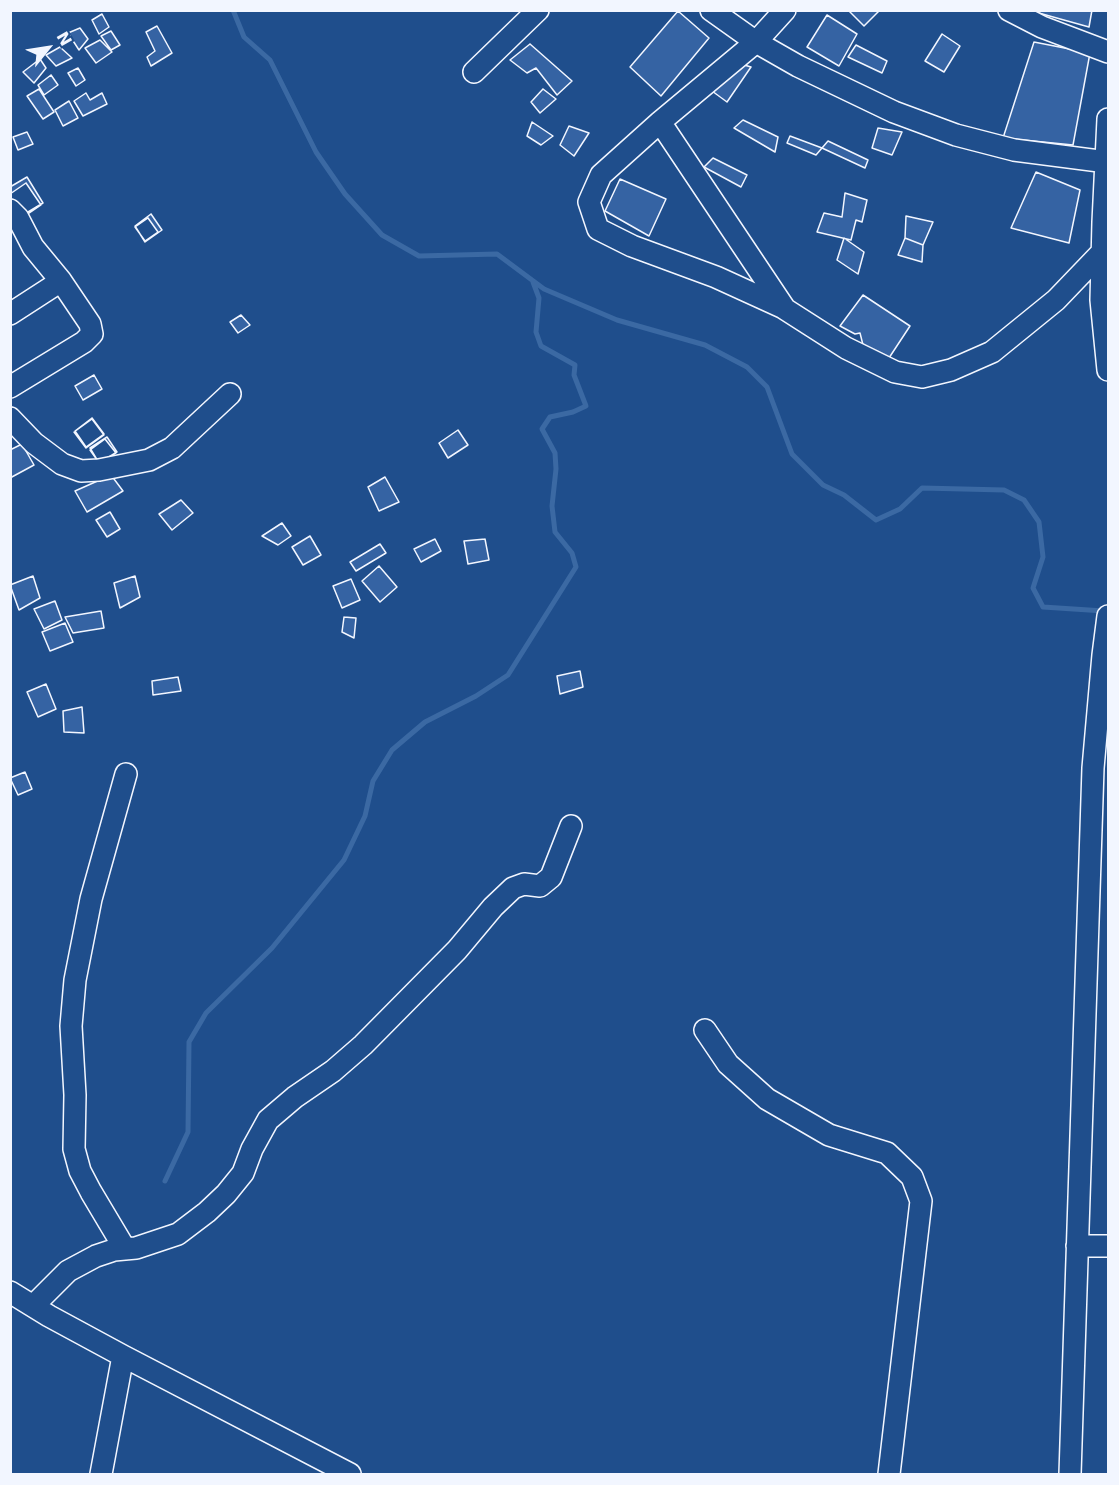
<!DOCTYPE html>
<style>
body{margin:0}
#map{position:relative;width:1119px;height:1485px;overflow:hidden;background:#1f4e8c;font-family:"DejaVu Sans",sans-serif}
canvas{display:block}
.frame{position:absolute;inset:0;border:12px solid #f2f6ff;pointer-events:none}
.north{position:absolute;left:18px;top:18px;width:60px;height:60px;-webkit-text-stroke:4px #1f4e8c;paint-order:stroke;rotate:60deg;font-size:16px;font-weight:700;line-height:24px;text-align:center;color:#f2f6ff}
.north::after{content:'';display:block;margin:auto;width:21px;height:27px;background:#f2f6ff;clip-path:polygon(50% 0,100% 100%,50% 72%,0 100%)}
</style>
<div id="map">
<canvas width="1119" height="1485"></canvas>
<div class="frame"></div>
<div class="north">N</div>
</div>
<script>
const c = document.querySelector('canvas').getContext('2d');
c.lineJoin = 'round';
function shape(rows) {
  const path = new Path2D();
  for (const r of rows) {
    path.moveTo(r[0], r[1]);
    for (let i = 2; i < r.length; i += 2) path.lineTo(r[i], r[i + 1]);
  }
  return path;
}
function stroke(path, color, width, dash) {
  c.strokeStyle = color;
  c.lineWidth = width;
  c.lineCap = dash ? 'butt' : 'round';
  c.setLineDash(dash || []);
  c.stroke(path);
}
function fill(path, color) {
  c.fillStyle = color;
  c.fill(path, 'evenodd');
}
const stream = shape([
 [233,10,244,37,270,60,316,152,345,194,382,235,419,256,497,254,544,289,617,320,705,345,747,367,767,387,792,454,823,485,844,495,876,520,900,509,922,488,1004,490,1024,500,1039,522,1043,557,1033,588,1043,607,1104,611],
 [165,1181,188,1132,189,1042,206,1013,272,948,344,860,365,816,373,781,392,750,425,722,476,696,508,675,576,567,572,553,555,532,552,506,556,469,555,453,542,429,550,417,573,412,586,406,574,375,575,365,541,346,536,332,539,298,533,282]
]);
const building = shape([
 [848,10,878,10,879,11,864,26,848,10],
 [1028,10,1092,10,1089,27,1028,10],
 [678,11,709,38,661,96,630,67,678,11],
 [102,14,109,27,99,34,92,20,102,14],
 [827,15,857,34,839,66,807,47,827,15],
 [157,26,172,53,151,66,147,57,155,51,146,32,157,26],
 [80,28,88,39,79,50,68,33,80,28],
 [111,31,120,45,111,50,101,36,111,31],
 [942,34,960,46,944,72,925,61,942,34],
 [100,40,112,52,96,63,85,48,100,40],
 [1034,42,1090,53,1073,145,1003,138,1034,42],
 [530,44,572,81,557,95,536,68,527,73,510,60,530,44],
 [856,45,887,61,882,73,848,57,856,45],
 [60,47,72,58,56,66,46,55,60,47],
 [40,59,46,68,34,83,23,72,40,59],
 [741,64,751,67,727,102,712,91,741,64],
 [78,68,85,80,76,86,68,73,78,68],
 [51,75,58,85,44,95,38,85,51,75],
 [39,89,54,112,43,119,27,96,39,89],
 [543,89,556,99,540,113,531,102,543,89],
 [86,93,90,100,102,93,107,104,83,116,74,101,86,93],
 [69,101,78,118,63,126,55,110,69,101],
 [743,120,778,137,775,152,734,128,743,120],
 [532,122,553,136,541,145,527,136,532,122],
 [569,126,589,133,574,156,560,145,569,126],
 [878,128,902,132,892,155,872,148,878,128],
 [27,132,33,144,18,150,13,137,27,132],
 [790,136,822,148,816,155,787,143,790,136],
 [828,141,868,160,865,168,822,148,828,141],
 [713,158,747,175,741,187,704,167,713,158],
 [1036,172,1080,190,1069,243,1011,228,1036,172],
 [27,177,43,203,18,218,10,206,10,187,27,177],
 [620,179,666,199,649,236,605,211,620,179],
 [26,183,41,205,22,218,10,201,10,194,26,183],
 [845,193,867,200,862,222,856,220,851,240,817,232,824,213,842,217,845,193],
 [151,214,162,230,145,242,135,226,151,214],
 [906,216,933,222,923,245,905,238,906,216],
 [148,218,158,232,145,241,135,227,148,218],
 [844,238,864,252,858,274,837,260,844,238],
 [905,238,923,245,922,262,898,255,905,238],
 [863,295,910,326,887,361,864,349,860,333,855,334,840,326,863,295],
 [241,315,250,325,238,333,230,322,241,315],
 [94,375,102,389,83,400,75,386,94,375],
 [92,418,104,434,86,447,75,431,92,418],
 [92,419,104,435,86,448,74,432,92,419],
 [458,430,468,445,448,458,439,443,458,430],
 [107,437,117,452,99,463,90,448,107,437],
 [105,439,116,453,100,464,90,450,105,439],
 [22,444,34,465,10,478,10,450,22,444],
 [111,475,123,491,87,512,75,491,111,475],
 [385,477,399,502,379,511,368,487,385,477],
 [181,500,193,513,172,530,159,514,181,500],
 [110,512,120,529,107,537,96,520,110,512],
 [282,523,291,536,278,545,262,536,282,523],
 [310,536,321,555,303,565,292,547,310,536],
 [435,539,441,551,421,562,414,549,435,539],
 [485,539,489,560,468,564,464,541,485,539],
 [380,544,386,553,356,571,350,562,380,544],
 [379,566,397,587,380,602,362,581,379,566],
 [33,576,40,598,19,610,10,585,33,576],
 [135,576,140,597,120,608,114,583,135,576],
 [351,579,360,600,342,608,333,586,351,579],
 [55,601,62,620,44,629,34,609,55,601],
 [101,611,104,628,73,633,65,617,101,611],
 [344,617,356,618,354,638,342,632,344,617],
 [65,623,73,642,50,651,42,632,65,623],
 [580,671,583,687,560,694,557,676,580,671],
 [178,677,181,691,153,695,152,681,178,677],
 [46,684,56,709,38,717,27,692,46,684],
 [82,707,84,733,64,732,63,711,82,707],
 [25,772,32,789,18,795,10,778,25,772]
]);
const minor = shape([
 [711,10,756,42,798,66,894,112,956,135,1014,150,1107,162],
 [1009,10,1042,27,1108,52],
 [474,72,538,10],
 [1108,119,1103,222,1101,300,1108,370],
 [660,122,785,309,846,348,895,372,922,377,951,370,992,352,1056,300,1103,251,1108,251],
 [10,210,18,218,33,247,61,281,90,324,92,334,84,342,10,387],
 [784,308,716,277,632,246,598,229,589,202,601,175,660,122,756,42,785,10],
 [10,314,61,281],
 [10,418,34,443,62,464,81,471,99,470,149,460,172,448,230,394],
 [705,1030,728,1064,767,1099,829,1135,887,1153,912,1177,921,1201,889,1474],
 [1077,1246,1108,1246],
 [125,1249,91,1192,80,1171,74,1149,75,1095,71,1026,75,980,91,899,126,774],
 [10,1292,49,1316,123,1356,350,1474],
 [33,1306,68,1271,96,1256,114,1250,136,1248,178,1234,207,1212,226,1194,243,1173,252,1149,268,1120,295,1097,333,1071,363,1045,457,950,493,907,513,888,524,884,540,886,551,877,571,826],
 [101,1474,123,1356],
 [1070,1474,1093,768,1103,655,1108,616]
]);
stroke(stream, '#3b69a3', 5);
fill(building, '#3563a3');
stroke(building, '#f2f6ff', 1.5);
stroke(minor, '#f2f6ff', 24);
stroke(minor, '#1f4e8c', 21);
</script>
